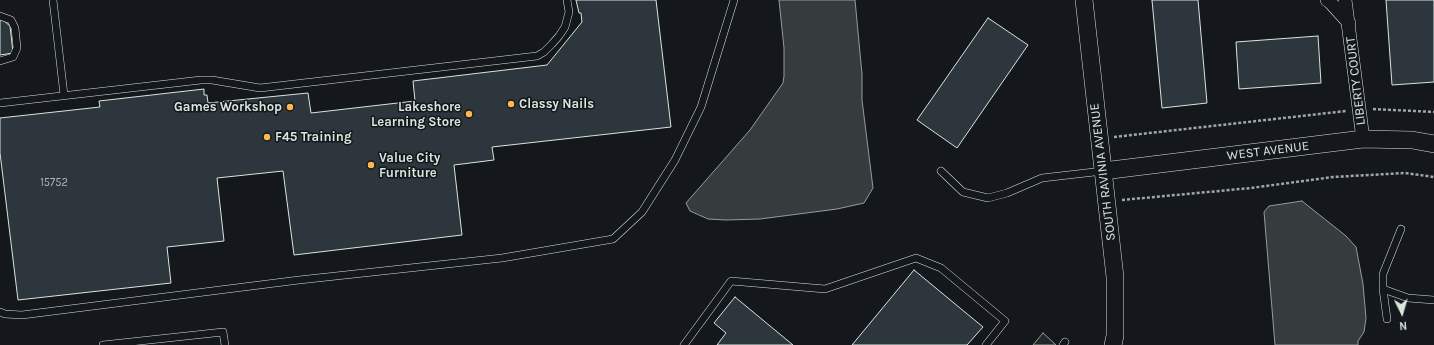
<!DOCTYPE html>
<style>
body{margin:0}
#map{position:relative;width:1434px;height:345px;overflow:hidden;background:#14181c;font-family:Karla,sans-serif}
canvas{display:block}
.north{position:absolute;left:1382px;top:293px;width:40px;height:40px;-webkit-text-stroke:3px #14181c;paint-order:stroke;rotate:175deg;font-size:11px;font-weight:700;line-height:16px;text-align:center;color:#d8e6dc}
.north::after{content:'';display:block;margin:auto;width:14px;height:18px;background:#d8e6dc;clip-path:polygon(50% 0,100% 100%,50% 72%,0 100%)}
</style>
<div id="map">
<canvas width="1434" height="345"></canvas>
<div class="north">N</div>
</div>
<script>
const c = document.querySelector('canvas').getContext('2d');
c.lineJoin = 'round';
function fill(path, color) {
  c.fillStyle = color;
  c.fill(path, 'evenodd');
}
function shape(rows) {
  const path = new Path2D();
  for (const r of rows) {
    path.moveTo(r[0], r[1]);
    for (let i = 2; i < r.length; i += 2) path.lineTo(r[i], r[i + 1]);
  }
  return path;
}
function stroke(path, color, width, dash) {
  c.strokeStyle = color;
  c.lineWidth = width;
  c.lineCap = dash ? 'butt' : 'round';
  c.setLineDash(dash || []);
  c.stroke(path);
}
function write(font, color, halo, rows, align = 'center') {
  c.font = font + ' Karla,sans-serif';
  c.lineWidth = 3;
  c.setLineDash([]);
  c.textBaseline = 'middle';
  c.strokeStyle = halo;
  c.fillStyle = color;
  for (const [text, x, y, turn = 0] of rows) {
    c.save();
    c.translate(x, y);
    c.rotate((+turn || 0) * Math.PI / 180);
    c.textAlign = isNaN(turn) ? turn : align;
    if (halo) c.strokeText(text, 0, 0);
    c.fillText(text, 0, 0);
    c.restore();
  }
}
const parking = shape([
 [1043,333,1056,345,1033,345,1043,333]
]);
const water = shape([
 [779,0,855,0,862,74,862,100,873,188,864,203,837,209,760,219,726,220,708,219,690,211,686,203,750,130,783,83,784,76,784,48,779,0],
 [1302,201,1346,236,1356,247,1363,284,1366,318,1364,332,1358,341,1358,345,1275,345,1264,212,1269,206,1302,201]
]);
const building = shape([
 [576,0,656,0,671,127,492,147,494,160,454,165,462,235,294,255,283,171,217,178,224,241,167,247,171,283,18,300,0,153,0,118,100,107,99,101,204,89,204,95,207,95,208,103,308,93,311,113,415,101,413,81,547,65,582,22,581,13,579,13,576,0],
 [1152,0,1198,0,1207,103,1162,108,1152,0],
 [1386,0,1434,0,1434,82,1392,85,1386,0],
 [988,18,1028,45,957,148,917,120,988,18],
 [0,20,4,21,10,26,13,53,0,55,0,20],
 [1318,36,1321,83,1239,89,1236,42,1318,36],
 [914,270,983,327,967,345,852,345,914,270],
 [735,297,793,345,717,345,726,333,714,323,735,297]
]);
const path = shape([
 [1373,109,1434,112],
 [1114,137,1346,111],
 [1122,200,1251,188,1333,177,1405,173,1434,177]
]);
const service = shape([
 [53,0,64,95],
 [0,16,11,20,15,28,17,48,13,57,0,61],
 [0,103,201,80,212,80,260,88,537,56,544,52,552,44,559,36,565,27,569,12,567,0],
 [941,171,963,192,988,198,1007,193,1042,178,1103,171],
 [1401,229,1383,274,1383,289,1408,298,1434,300],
 [1383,289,1387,319],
 [0,312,5,314,22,315,299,280,502,258,613,239,642,212,675,160,701,107,734,0],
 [103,345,223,332,225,345],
 [684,345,731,281,825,289,916,258,941,268,1005,321,986,345],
 [1063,345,1065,342]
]);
const minor = shape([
 [1327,0,1330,2,1349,23],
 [1345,0,1363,139]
]);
const tertiary = shape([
 [1084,0,1115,277,1115,336,1113,345],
 [1103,171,1363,139,1412,140,1434,144]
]);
const markers = [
 [511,104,4,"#ffb74d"],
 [290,107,4,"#ffb74d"],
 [469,114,4,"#ffb74d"],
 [267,137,4,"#ffb74d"],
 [371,165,4,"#ffb74d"]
];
const numberNames = [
 ["15752",54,183]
];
const streetNames = [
 ["LIBERTY COURT",1356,81,-97],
 ["WEST AVENUE",1268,151,-7],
 ["SOUTH RAVINIA AVENUE",1103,172,-97]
];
const poiNames = [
 ["Classy Nails",519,104],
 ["Games Workshop",282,107,"right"],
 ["Lakeshore",461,107,"right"],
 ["Learning Store",461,122,"right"],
 ["F45 Training",275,137],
 ["Value City",379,158],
 ["Furniture",379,173]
];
fill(parking, '#24282b');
stroke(parking, '#939e99', 1);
fill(water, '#363b3e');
stroke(water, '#939e99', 1);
fill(building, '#2c363c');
stroke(building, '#d8e6dc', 1);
stroke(service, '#d8e6dc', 8);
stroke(minor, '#d8e6dc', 14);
stroke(tertiary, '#d8e6dc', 18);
stroke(path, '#9da8a2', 2.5, [3, 2]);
stroke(service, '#14181c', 7);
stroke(minor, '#14181c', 13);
stroke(tertiary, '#14181c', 17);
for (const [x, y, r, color] of markers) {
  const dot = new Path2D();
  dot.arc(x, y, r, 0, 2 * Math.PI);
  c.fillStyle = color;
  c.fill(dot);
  stroke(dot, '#14181c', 1.5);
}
write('11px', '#adbab4', null, numberNames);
write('13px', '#d8e6dc', '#14181c', streetNames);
write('bold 13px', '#d8e6dc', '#14181c', poiNames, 'left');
</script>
